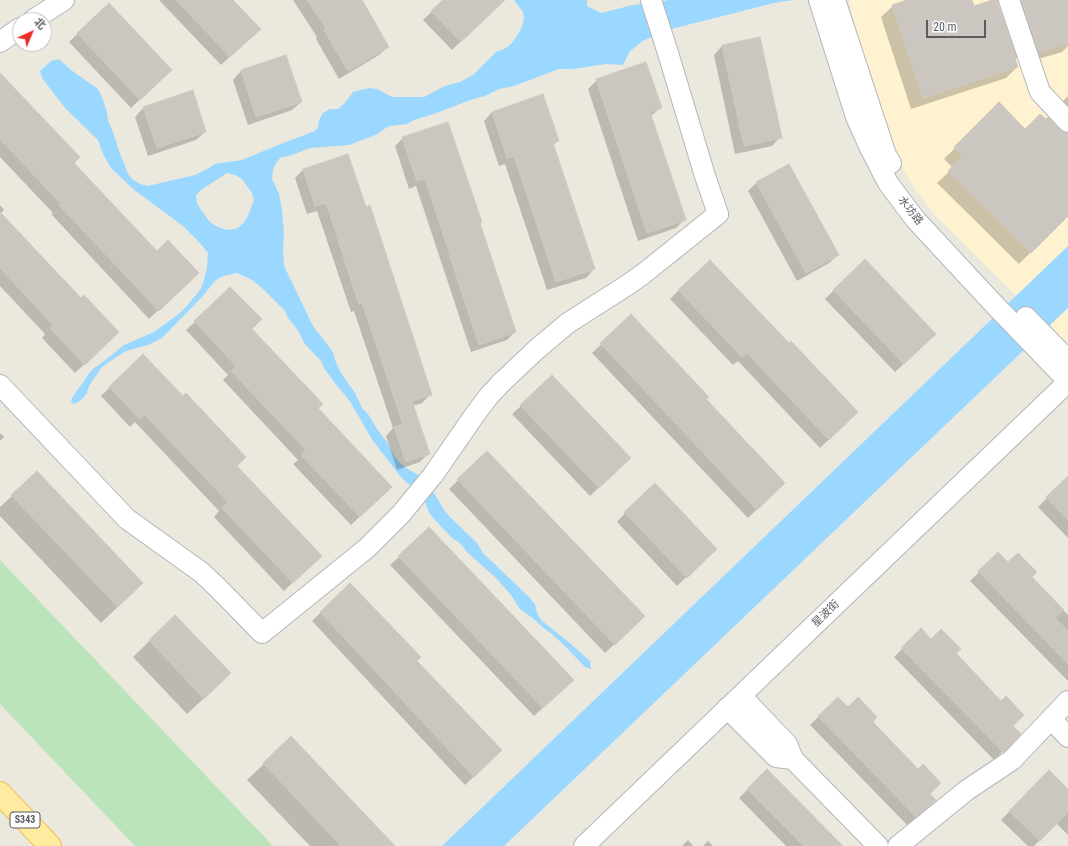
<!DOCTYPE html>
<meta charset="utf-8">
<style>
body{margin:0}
#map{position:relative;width:1068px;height:846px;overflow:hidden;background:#ebe8de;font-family:"Roboto Condensed","Noto Sans SC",sans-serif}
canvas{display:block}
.north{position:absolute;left:12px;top:12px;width:40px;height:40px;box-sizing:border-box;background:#fff;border:1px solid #bcbebf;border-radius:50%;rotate:44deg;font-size:11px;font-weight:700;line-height:16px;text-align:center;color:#585c60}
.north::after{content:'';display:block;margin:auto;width:14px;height:18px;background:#eb2c25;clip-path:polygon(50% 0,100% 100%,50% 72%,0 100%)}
.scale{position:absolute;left:926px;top:20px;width:60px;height:18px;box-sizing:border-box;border:2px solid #585c60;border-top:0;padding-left:5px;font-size:12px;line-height:14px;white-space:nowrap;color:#585c60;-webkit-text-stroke:3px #fff;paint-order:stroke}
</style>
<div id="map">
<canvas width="1068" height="846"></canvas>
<div class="north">北</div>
<div class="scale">20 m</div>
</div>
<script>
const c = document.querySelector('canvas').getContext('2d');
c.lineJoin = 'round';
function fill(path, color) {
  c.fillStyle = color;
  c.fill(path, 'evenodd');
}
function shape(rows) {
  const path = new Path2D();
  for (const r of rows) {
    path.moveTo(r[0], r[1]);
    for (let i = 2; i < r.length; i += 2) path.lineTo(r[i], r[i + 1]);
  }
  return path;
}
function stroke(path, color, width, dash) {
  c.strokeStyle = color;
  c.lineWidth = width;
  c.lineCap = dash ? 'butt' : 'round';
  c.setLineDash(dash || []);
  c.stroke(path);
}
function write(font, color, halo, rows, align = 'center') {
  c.font = font + ' "Roboto Condensed","Noto Sans SC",sans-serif';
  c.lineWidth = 4;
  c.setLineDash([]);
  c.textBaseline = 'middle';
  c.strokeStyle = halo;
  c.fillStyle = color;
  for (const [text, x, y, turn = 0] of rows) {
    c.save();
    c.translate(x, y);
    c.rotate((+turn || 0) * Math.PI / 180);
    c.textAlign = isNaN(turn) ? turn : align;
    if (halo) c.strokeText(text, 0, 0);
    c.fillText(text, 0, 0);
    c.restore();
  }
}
const commercial = shape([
 [849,0,1068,0,1068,347,934,214,917,192,905,173,892,148,862,62]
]);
const green = shape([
 [0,560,273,846,135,846,0,704]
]);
const water = shape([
 [514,0,587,0,587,6,601,13,633,5,664,1,669,0,793,0,774,3,675,28,658,34,643,41,630,51,623,65,606,64,574,69,559,69,514,86,499,89,485,96,470,100,437,113,414,120,407,124,399,125,390,126,384,129,378,134,349,145,310,148,289,156,281,157,276,163,273,171,272,179,279,194,282,210,284,233,283,250,284,266,313,326,333,352,335,360,341,373,355,393,362,408,368,414,377,429,387,442,395,457,400,463,406,468,420,476,431,488,444,510,449,516,478,544,482,552,530,598,535,604,537,613,541,620,572,645,590,661,591,669,585,667,564,645,552,634,546,630,531,617,519,608,511,595,496,578,467,552,462,545,451,537,435,520,430,514,424,500,414,487,407,483,401,477,373,441,349,400,335,383,324,368,321,361,305,344,297,329,288,318,285,311,263,289,252,280,237,273,223,276,216,280,201,298,162,338,148,345,126,351,118,356,102,367,97,374,89,386,87,393,83,398,77,403,74,404,71,402,72,398,86,378,90,372,95,367,99,365,124,345,154,332,180,313,185,308,200,290,203,283,207,268,208,253,200,243,183,226,133,189,111,168,103,154,98,140,65,108,42,78,40,71,51,61,59,59,71,70,98,89,102,97,107,112,108,120,114,135,119,151,125,166,128,174,133,180,140,184,148,186,195,175,209,168,215,164,242,160,249,157,278,145,315,131,318,127,319,120,323,113,330,109,338,109,344,104,353,92,369,88,377,89,392,97,424,97,445,86,460,82,473,75,496,52,504,49,510,45,515,39,522,27,524,19,523,12],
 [227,173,235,175,242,179,252,193,254,200,248,216,244,222,238,228,230,230,223,229,216,226,210,222,201,210,197,203,196,195,201,190],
 [1068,246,1068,308,504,846,442,846]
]);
const shadow = shape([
 [159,0,232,0,251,37,221,65],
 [293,0,360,0,388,47,379,55,339,79,316,39,317,37],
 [444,0,492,0,497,6,452,50,423,20],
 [911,0,971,0,973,7,997,0,997,4,1017,67,1006,78,911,109,881,17,893,6],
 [1007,0,1068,0,1068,46,1062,52,1028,62],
 [109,4,162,78,131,108,69,42],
 [722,46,780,137,772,146,735,154,714,55],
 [286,56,301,102,292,110,248,125,233,80,241,71],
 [0,74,73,163,157,252,189,281,149,319,51,214,53,213,0,157],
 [597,80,661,107,650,117,685,219,676,228,638,241,588,89],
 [1068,96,1068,124,1054,111],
 [999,104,1025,130,1068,143,1068,215,1019,264,937,183,953,168,944,159],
 [143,108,205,132,196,140,148,156,135,117],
 [492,112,558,141,553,145,594,269,586,278,547,290,505,164,499,166,484,121],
 [403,138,479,223,515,332,507,340,471,352,416,186,409,189,395,146],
 [303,170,365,208,431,394,422,403,412,406,428,454,420,462,397,470,386,436,393,428,354,311,351,312,317,211,307,214,295,178],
 [756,183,838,255,829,263,797,281,748,191],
 [0,205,4,210,0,214,109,341,75,373,42,338,45,334,0,286],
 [679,290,848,421,820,448,738,361,733,365,670,299],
 [834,290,926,343,895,372,825,299],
 [631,316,705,399,775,492,748,518,592,353],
 [195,322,251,329,317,408,382,495,351,525,293,464,298,460,223,380,228,375,186,330],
 [110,387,236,466,312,564,284,591,214,517,219,511,135,422,130,427,101,396],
 [521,406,621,466,590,496,512,414],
 [0,433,4,437,0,441],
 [487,452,635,625,605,653,449,489],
 [1065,480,1068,483,1068,538,1038,507],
 [12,496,126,599,101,623,0,516,0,507],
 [625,513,707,557,677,586,617,522],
 [998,554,1008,564,1031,577,1068,615,1068,681,970,581],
 [399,557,564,688,534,716,390,565],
 [350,584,416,661,492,759,465,785,312,621],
 [175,616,214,689,187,714,133,657],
 [921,630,931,640,955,653,1012,726,1020,734,994,760,894,657],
 [838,698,848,709,872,722,929,794,935,800,926,809,907,825,810,725],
 [291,738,394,846,310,846,247,780],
 [767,770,842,846,786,846,739,798],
 [1049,771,1068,790,1068,835,1056,823,1034,846,1028,846,1001,820],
 [688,840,693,846,682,846],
 [708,841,713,846,703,846]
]);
const building = shape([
 [176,0,233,0,261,29,230,57,176,0],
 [307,0,362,0,389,47,348,71,324,30,326,28,307,0],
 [443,0,505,0,461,42,431,11,443,0],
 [907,0,972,0,974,6,992,0,998,0,998,4,1017,58,1015,59,1018,67,923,98,892,5,907,0],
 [1021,0,1068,0,1068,44,1039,52,1021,0],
 [109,3,172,70,140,100,77,33,109,3],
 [760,37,782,138,744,146,722,45,760,37],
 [286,55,302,102,256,117,241,70,286,55],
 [646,62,662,108,650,112,686,220,647,233,596,79,646,62],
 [0,73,80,157,74,163,157,251,168,240,199,273,159,311,59,205,61,204,0,139,0,73],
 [193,90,206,132,157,148,143,107,193,90],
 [543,94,559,141,553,143,595,269,556,282,514,156,507,158,492,112,543,94],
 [999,102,1025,129,1040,114,1046,119,1048,117,1060,130,1064,133,1068,133,1068,216,1031,253,948,171,963,156,954,147,999,102],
 [448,122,482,222,480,223,516,332,479,345,425,179,417,181,402,137,448,122],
 [348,154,366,207,370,205,432,395,412,401,430,454,406,462,394,427,403,424,362,303,359,304,326,203,315,206,303,169,348,154],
 [789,164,839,255,806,273,756,182,789,164],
 [0,212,81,298,84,295,119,332,85,365,50,328,53,325,0,268,0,212],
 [865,259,936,334,904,364,833,290,865,259],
 [710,260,789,343,791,341,858,412,829,440,747,353,742,357,678,290,710,260],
 [230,287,262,319,252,329,323,404,318,408,392,487,360,517,301,455,306,450,231,371,236,366,194,321,230,287],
 [631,314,709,397,706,399,785,483,757,510,600,343,631,314],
 [143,354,183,396,186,393,246,457,237,466,322,556,293,583,222,508,228,502,144,414,140,419,109,387,143,354],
 [552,375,631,458,599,488,520,405,552,375],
 [487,451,645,616,615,645,457,479,487,451],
 [37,471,143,583,118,607,11,495,37,471],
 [1068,476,1068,520,1046,497,1068,476],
 [655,483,717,549,687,578,624,512,655,483],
 [429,527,574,680,543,708,398,556,429,527],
 [998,552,1008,562,1018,553,1037,572,1032,577,1064,610,1055,618,1068,631,1068,664,978,571,998,552],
 [350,583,421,657,417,661,502,750,474,777,320,612,350,583],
 [175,615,231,673,204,699,149,640,175,615],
 [921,628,931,639,941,629,961,649,956,653,1001,701,1006,696,1024,715,1013,726,1021,734,1005,751,1003,752,901,648,921,628],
 [838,697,848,707,858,697,877,717,873,722,918,769,923,764,941,783,930,794,936,800,916,817,818,716,838,697],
 [291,736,395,846,341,846,263,763,291,736],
 [767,769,843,846,804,846,747,789,767,769],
 [1049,770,1068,789,1068,812,1040,841,1009,811,1049,770]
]);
const minor = shape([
 [819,0,856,117,869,146,888,183,915,219,990,300,1068,381],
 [835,0,886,155,891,163],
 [1009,0,1040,92,1068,122],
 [33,20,64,0],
 [0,42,20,28],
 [1026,317,1068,360],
 [0,385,127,519,201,572,217,587,262,633,367,548,401,514,433,475,476,413,488,397,501,383,537,349,568,323,629,284,643,274,718,214,705,176,668,53,651,0],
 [727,708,776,757,793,759,787,744,741,696],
 [1051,719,1068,737],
 [793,759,878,846],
 [584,846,1068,382],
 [898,846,967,790,1012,760,1068,701]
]);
const major = shape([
 [0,793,50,846]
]);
const shields = [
 [25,820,30]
];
const shieldNames = [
 ["S343",25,820]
];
const streetNames = [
 ["水坊路",910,211,52],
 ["星波街",826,614,-44]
];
fill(commercial, '#fef2d1');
fill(green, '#bbe4ba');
fill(water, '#9bd8ff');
fill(shadow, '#0003');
fill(building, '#cbc6c0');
stroke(building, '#d0c9bd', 1);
stroke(minor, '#b2b6ba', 22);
stroke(major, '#f3bf50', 24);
stroke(minor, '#fff', 20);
stroke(major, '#ffeca0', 22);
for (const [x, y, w] of shields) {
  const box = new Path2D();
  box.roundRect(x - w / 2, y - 8, w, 16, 3);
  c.fillStyle = '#fff';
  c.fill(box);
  stroke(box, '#585c60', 1);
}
write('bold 10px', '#585c60', null, shieldNames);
write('11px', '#585c60', '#fff', streetNames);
</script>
